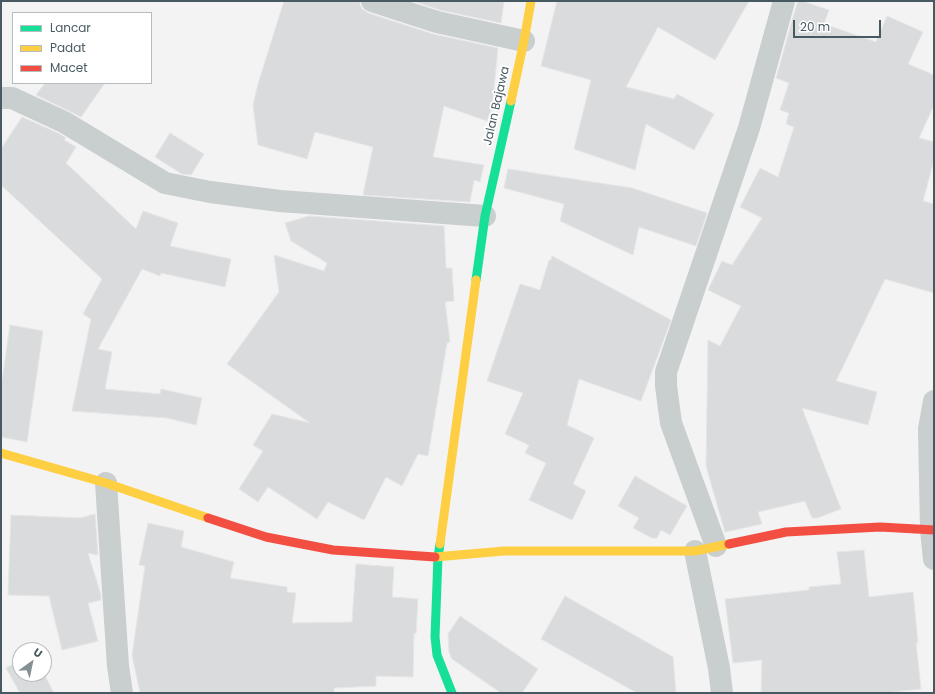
<!DOCTYPE html>
<style>
body{margin:0}
#map{position:relative;width:935px;height:694px;overflow:hidden;background:#f3f3f3;font-family:Poppins,sans-serif}
canvas{display:block}
.frame{position:absolute;inset:0;border:2px solid #485a61;pointer-events:none}
.legend{position:absolute;left:12px;top:12px;width:140px;height:72px;box-sizing:border-box;background:#fff;border:1px solid #b6bdc0;margin:0;padding:5px 7px;list-style:none;font-size:12px;color:#485a61}
.legend li{display:flex;align-items:center;gap:8px;height:20px}
.legend b{width:20px;border:1px solid #b6bdc0}
.north{position:absolute;left:12px;top:642px;width:40px;height:40px;box-sizing:border-box;background:#fff;border:1px solid #b6bdc0;border-radius:50%;rotate:33deg;font-size:11px;font-weight:700;line-height:16px;text-align:center;color:#485a61}
.north::after{content:'';display:block;margin:auto;width:14px;height:18px;background:#849094;clip-path:polygon(50% 0,100% 100%,50% 72%,0 100%)}
.scale{position:absolute;left:793px;top:20px;width:88px;height:18px;box-sizing:border-box;border:2px solid #485a61;border-top:0;padding-left:5px;font-size:12px;line-height:14px;white-space:nowrap;color:#485a61;-webkit-text-stroke:3px #fff;paint-order:stroke}
</style>
<div id="map">
<canvas width="935" height="694"></canvas>
<div class="frame"></div>
<ul class="legend">
<li><b style="height:5px;background:#16e098"></b>Lancar</li>
<li><b style="height:5px;background:#ffcf43"></b>Padat</li>
<li><b style="height:5px;background:#f24e42"></b>Macet</li>
</ul>
<div class="north">U</div>
<div class="scale">20 m</div>
</div>
<script>
const c = document.querySelector('canvas').getContext('2d');
c.lineJoin = 'round';
function fill(path, color) {
  c.fillStyle = color;
  c.fill(path, 'evenodd');
}
function shape(rows) {
  const path = new Path2D();
  for (const r of rows) {
    path.moveTo(r[0], r[1]);
    for (let i = 2; i < r.length; i += 2) path.lineTo(r[i], r[i + 1]);
  }
  return path;
}
function stroke(path, color, width, dash) {
  c.strokeStyle = color;
  c.lineWidth = width;
  c.lineCap = dash ? 'butt' : 'round';
  c.setLineDash(dash || []);
  c.stroke(path);
}
function write(font, color, halo, rows, align = 'center') {
  c.font = font + ' Poppins,sans-serif';
  c.lineWidth = 3.5;
  c.setLineDash([]);
  c.textBaseline = 'middle';
  c.strokeStyle = halo;
  c.fillStyle = color;
  for (const [text, x, y, turn = 0] of rows) {
    c.save();
    c.translate(x, y);
    c.rotate((+turn || 0) * Math.PI / 180);
    c.textAlign = isNaN(turn) ? turn : align;
    if (halo) c.strokeText(text, 0, 0);
    c.fillText(text, 0, 0);
    c.restore();
  }
}
const building = shape([
 [284,1,360,1,360,4,362,9,368,13,433,34,498,48,492,108,487,121,444,106,433,157,484,165,480,182,474,180,470,202,363,195,373,147,315,132,307,159,258,145,253,105,258,84,284,1],
 [413,1,504,1,501,23,440,10,413,1],
 [557,1,749,1,715,60,658,27,626,87,674,99,677,94,714,114,694,150,646,124,635,170,574,149,591,80,541,66,557,1],
 [798,1,802,1,829,10,824,24,876,42,887,16,923,32,908,64,934,75,934,105,919,138,934,142,934,160,923,201,934,204,934,293,885,279,836,381,877,392,868,425,802,408,841,509,817,518,812,518,805,501,758,512,762,524,725,532,706,466,708,340,720,346,741,306,708,290,722,261,732,265,762,218,740,207,760,168,778,177,794,127,786,124,789,113,780,110,789,83,776,78,782,57,791,24,798,1],
 [45,83,105,83,81,117,69,111,36,95,45,83],
 [22,117,58,133,66,138,64,140,76,147,66,163,136,229,143,211,178,223,170,246,231,259,225,287,161,273,160,276,142,269,98,349,112,352,105,389,160,394,161,389,202,398,196,425,167,418,72,411,91,319,83,314,102,279,1,185,1,149,22,117],
 [170,133,204,154,191,175,182,174,155,157,170,133],
 [508,169,632,188,707,213,696,246,639,227,633,255,560,221,564,204,504,188,508,169],
 [309,216,444,226,446,268,452,268,454,301,445,302,450,342,447,343,428,456,418,454,402,486,386,477,364,520,328,502,317,519,268,487,258,502,239,489,263,451,253,445,272,414,310,423,227,364,279,292,274,255,324,271,327,263,291,241,285,223,309,216],
 [552,256,671,320,641,401,579,379,567,425,594,438,573,484,586,491,572,520,529,500,546,463,525,453,529,445,505,434,523,393,487,381,520,284,540,290,549,260,551,260,552,256],
 [10,325,43,331,27,442,1,437,1,388,10,325],
 [635,476,687,506,670,535,661,530,657,538,652,538,633,528,639,518,618,506,635,476],
 [95,514,98,555,88,553,101,595,101,600,88,603,98,641,62,650,49,596,8,595,11,515,80,518,95,514],
 [148,523,184,531,181,547,234,562,230,578,287,587,287,592,296,593,292,623,352,622,356,564,394,567,392,597,418,599,416,634,414,633,413,677,376,676,376,686,334,688,334,693,140,693,132,655,145,566,139,565,148,523],
 [864,550,869,597,913,592,918,643,916,643,921,689,884,693,761,693,762,660,733,663,725,599,809,590,809,587,841,584,837,552,864,550],
 [565,596,673,657,676,693,637,693,541,639,565,596],
 [460,616,538,669,522,693,501,693,452,659,449,652,448,634,460,616],
 [20,660,20,674,44,674,54,693,20,693,6,668,20,660]
]);
const street = shape([
 [372,1,437,22,524,41],
 [1,98,12,98,64,122,165,183,210,192,280,201,485,216],
 [934,401,929,429,931,530,934,559],
 [106,483,118,666,122,693],
 [716,546,671,423,666,386,666,372,749,128,784,1],
 [695,551,719,668,722,693]
]);
const fast = shape([
 [476,280,485,216,511,101],
 [440,544,438,557,435,637,437,655,452,693]
]);
const slow = shape([
 [511,101,524,41,531,1],
 [1,453,106,483,208,518],
 [440,544,476,280],
 [435,557,504,551,695,551,729,544]
]);
const jam = shape([
 [208,518,266,537,333,550,435,557],
 [729,544,786,532,880,527,934,530]
]);
const streetNames = [
 ["Jalan Bajawa",497,106,-77]
];
fill(building, '#d9dbdc');
stroke(building, '#e5e5e6', 1);
stroke(street, '#c9cecf', 22);
stroke(fast, '#16e098', 9);
stroke(slow, '#ffcf43', 9);
stroke(jam, '#f24e42', 9);
write('12px', '#485a61', '#fff', streetNames);
</script>
